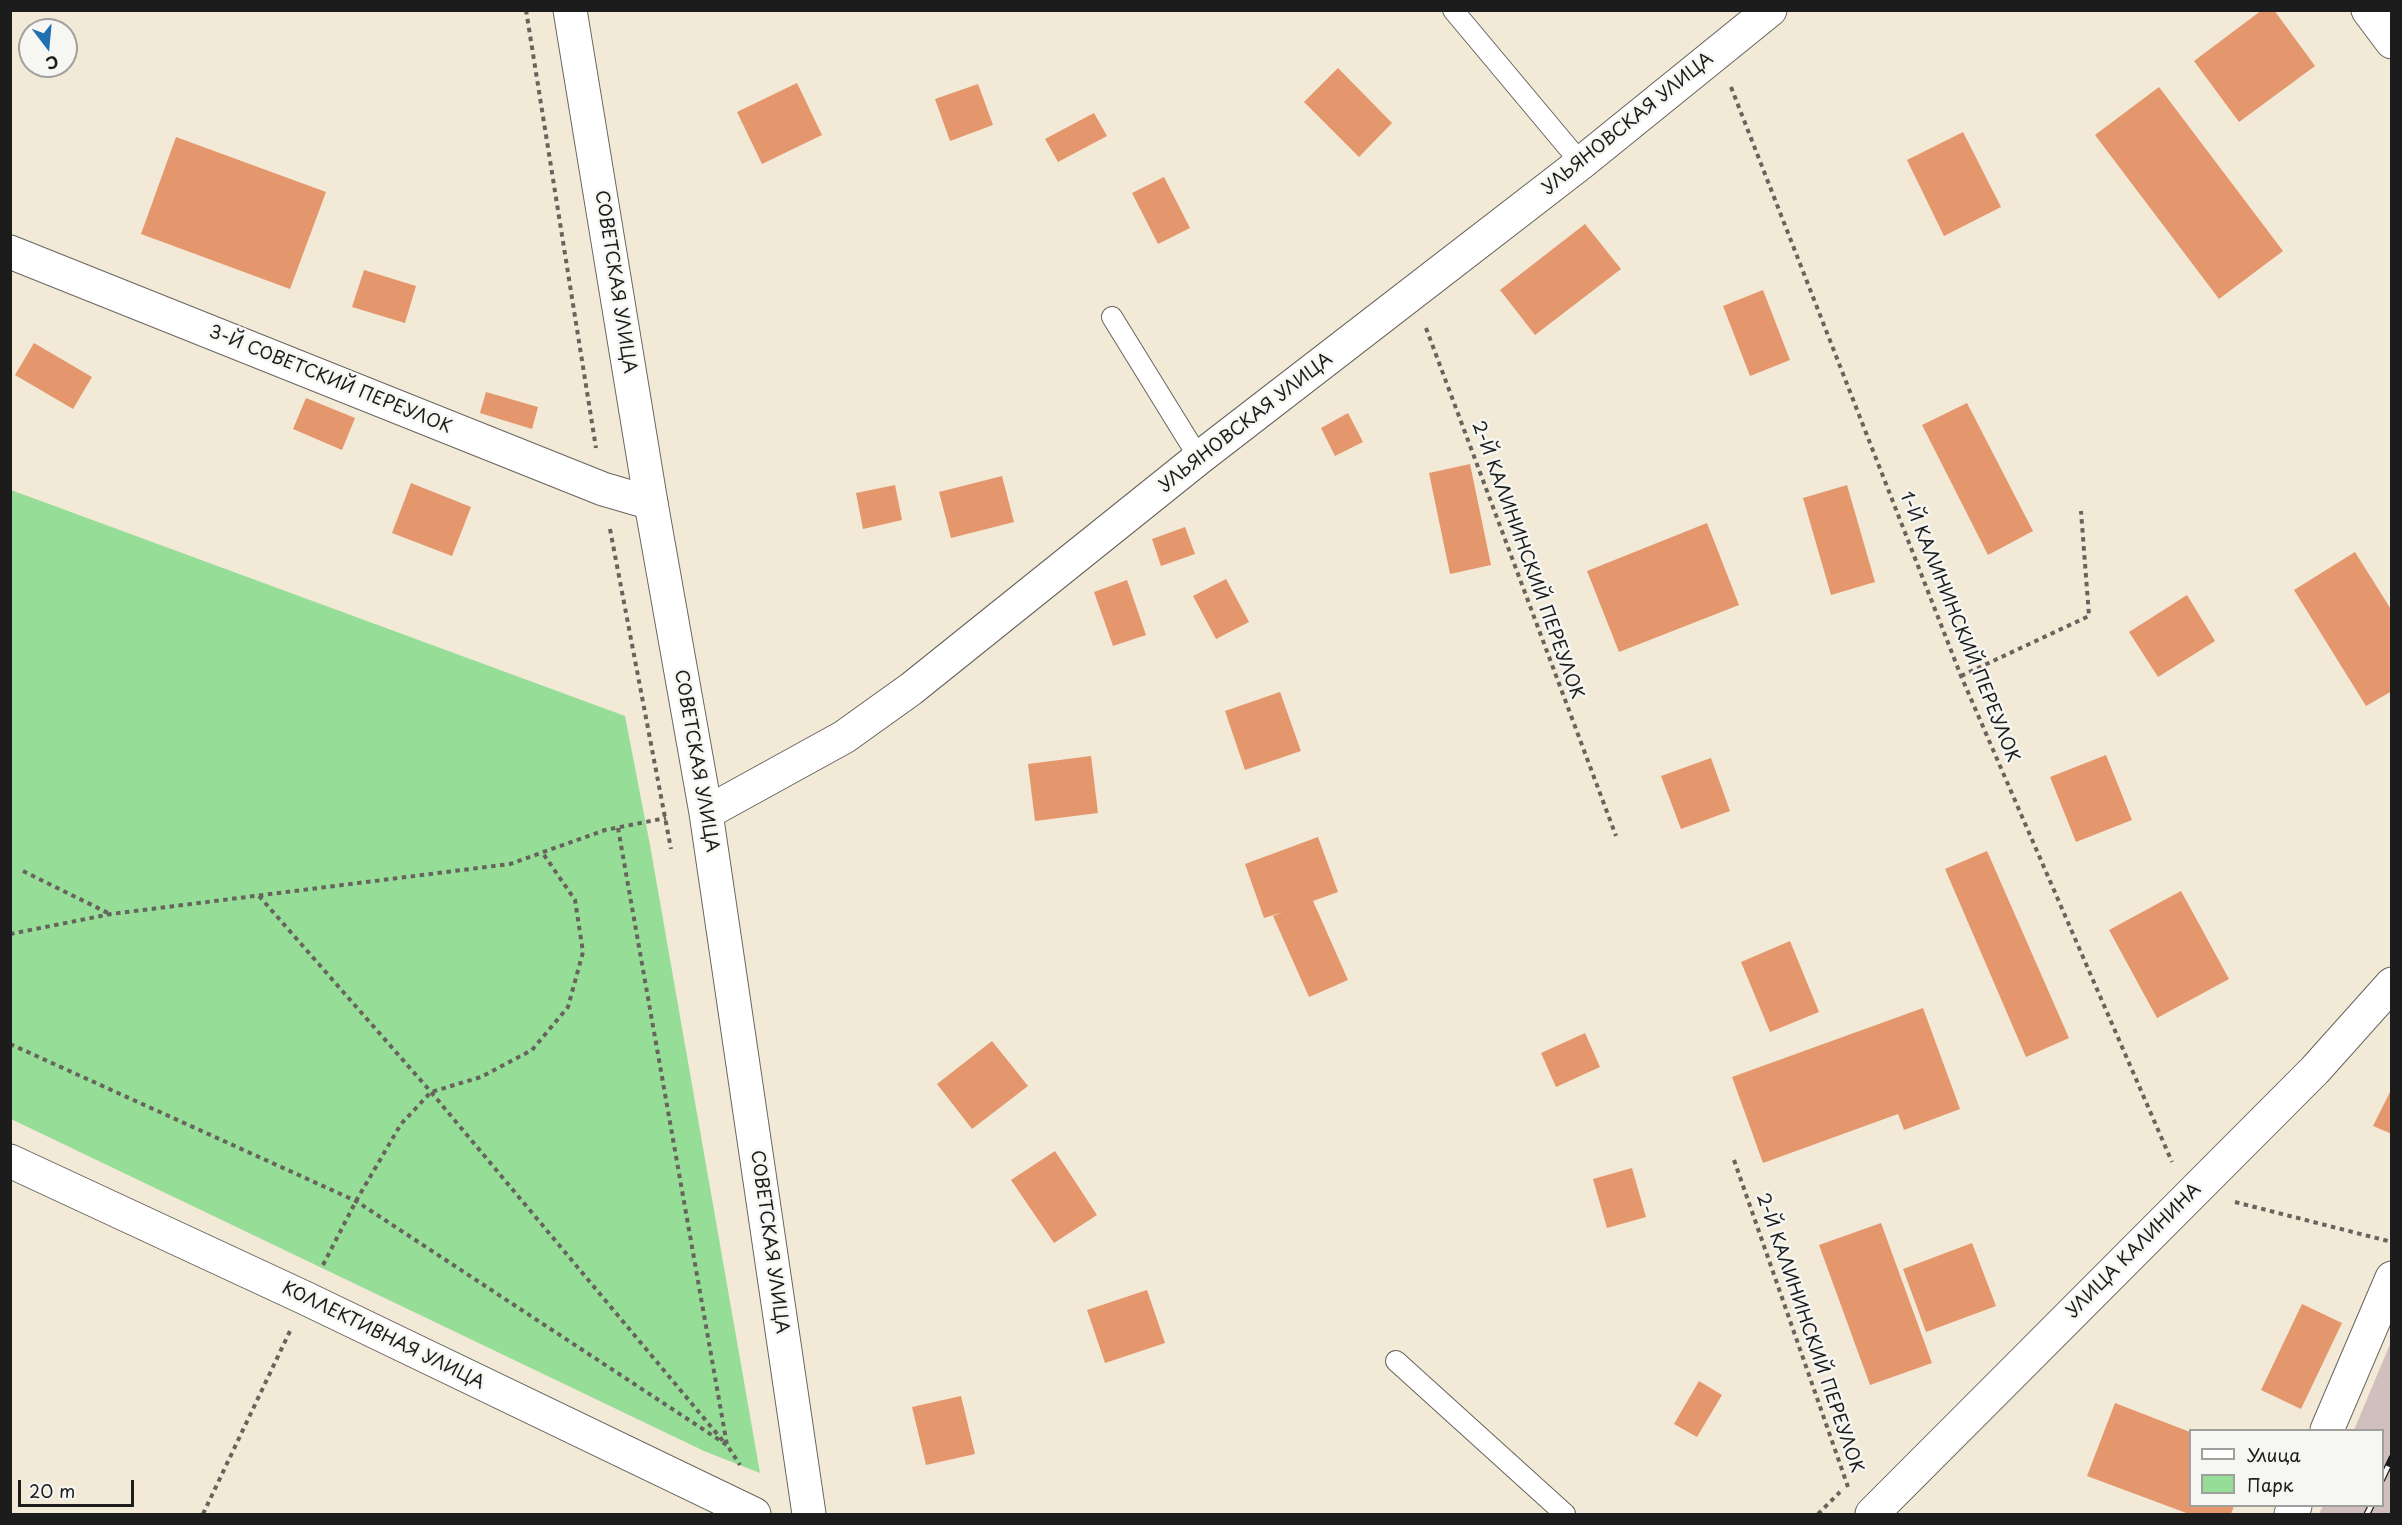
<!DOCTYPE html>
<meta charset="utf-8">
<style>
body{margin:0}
#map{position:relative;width:2402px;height:1525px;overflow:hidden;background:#f3e9d7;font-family:"Playpen Sans",sans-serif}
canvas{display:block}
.frame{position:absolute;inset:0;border:12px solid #1c1c1c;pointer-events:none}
.legend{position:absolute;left:2189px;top:1429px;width:195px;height:78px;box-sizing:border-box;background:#f6f6f2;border:2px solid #9f9f9c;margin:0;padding:8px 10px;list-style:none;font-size:18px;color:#1c1c1c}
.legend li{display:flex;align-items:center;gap:12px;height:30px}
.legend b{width:30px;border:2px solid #9f9f9c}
.north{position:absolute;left:18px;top:18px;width:60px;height:60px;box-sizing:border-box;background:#f6f6f2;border:2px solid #9f9f9c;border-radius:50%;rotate:164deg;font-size:16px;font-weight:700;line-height:24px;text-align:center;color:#1c1c1c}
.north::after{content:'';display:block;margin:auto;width:21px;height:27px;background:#1f6fb2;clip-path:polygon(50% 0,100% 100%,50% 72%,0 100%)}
.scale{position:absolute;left:18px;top:1480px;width:116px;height:27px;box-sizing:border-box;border:3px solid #1c1c1c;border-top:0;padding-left:8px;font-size:18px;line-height:21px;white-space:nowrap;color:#1c1c1c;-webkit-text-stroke:4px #f6f6f2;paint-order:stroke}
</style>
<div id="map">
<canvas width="2402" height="1525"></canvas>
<div class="frame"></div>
<ul class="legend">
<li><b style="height:8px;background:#fff"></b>Улица</li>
<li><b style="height:16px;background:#96dd97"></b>Парк</li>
</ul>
<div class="north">С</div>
<div class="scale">20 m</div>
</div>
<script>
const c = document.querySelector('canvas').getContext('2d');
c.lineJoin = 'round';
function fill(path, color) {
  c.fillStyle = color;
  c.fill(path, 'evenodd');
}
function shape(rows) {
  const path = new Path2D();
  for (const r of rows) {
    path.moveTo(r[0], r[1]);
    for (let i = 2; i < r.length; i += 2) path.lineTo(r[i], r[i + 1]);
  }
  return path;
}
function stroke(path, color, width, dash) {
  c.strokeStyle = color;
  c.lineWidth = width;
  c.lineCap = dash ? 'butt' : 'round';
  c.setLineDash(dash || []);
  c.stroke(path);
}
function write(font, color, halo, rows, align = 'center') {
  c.font = font + ' "Playpen Sans",sans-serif';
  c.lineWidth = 5;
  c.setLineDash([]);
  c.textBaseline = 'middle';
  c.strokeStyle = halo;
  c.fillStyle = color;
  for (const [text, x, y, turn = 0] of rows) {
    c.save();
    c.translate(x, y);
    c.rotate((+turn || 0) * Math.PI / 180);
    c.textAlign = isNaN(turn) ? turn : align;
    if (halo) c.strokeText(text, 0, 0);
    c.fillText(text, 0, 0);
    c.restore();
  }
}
const industrial = shape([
 [2391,1342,2391,1514,2319,1514,2323,1506,2382,1506,2382,1430,2354,1430]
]);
const green = shape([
 [11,490,625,716,650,845,760,1473,704,1451,11,1119]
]);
const building = shape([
 [2262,10,2274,10,2315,66,2239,122,2194,61],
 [1338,68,1392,123,1359,157,1304,102],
 [797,83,822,135,762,164,737,112],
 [978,84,993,125,950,141,935,99],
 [2159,87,2283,251,2219,299,2095,135],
 [1094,113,1107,136,1058,162,1045,139],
 [1963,132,2001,207,1944,236,1907,160],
 [176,137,326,192,290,289,141,234],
 [1164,177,1190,228,1158,244,1132,193],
 [1585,224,1621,269,1535,335,1500,290],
 [364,270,416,286,405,323,352,307],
 [1763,290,1790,360,1750,376,1723,306],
 [34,343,92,377,73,409,15,375],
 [486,392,538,407,532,429,480,413],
 [306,398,355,418,342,450,293,429],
 [1967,403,2033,531,1988,555,1922,425],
 [1348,413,1363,442,1335,456,1321,428],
 [1470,464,1491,565,1450,574,1429,473],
 [1002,476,1014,522,951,538,939,492],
 [411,483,471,507,452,556,392,533],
 [895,485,902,520,863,529,856,493],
 [1847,485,1875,582,1831,595,1803,498],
 [1707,523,1739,605,1619,652,1587,571],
 [1185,527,1195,554,1161,566,1152,539],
 [2355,552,2392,611,2392,691,2366,706,2294,590],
 [1226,579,1249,622,1216,639,1193,596],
 [1127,580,1146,635,1113,646,1094,592],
 [2187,595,2215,641,2158,677,2129,632],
 [1280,692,1301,751,1245,770,1225,711],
 [2106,755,2132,820,2076,842,2050,777],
 [1091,756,1098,813,1035,821,1028,764],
 [1711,758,1730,811,1681,829,1661,776],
 [1318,837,1338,892,1313,901,1348,980,1309,997,1273,916,1283,912,1264,918,1245,864],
 [1987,851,2069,1038,2026,1057,1945,869],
 [2181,891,2229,979,2157,1018,2109,930],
 [1790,941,1819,1012,1770,1032,1741,962],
 [1923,1008,1960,1109,1904,1130,1898,1114,1763,1163,1732,1077],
 [1585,1033,1600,1067,1556,1087,1541,1053],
 [992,1041,1028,1086,972,1129,937,1084],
 [2392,1088,2392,1134,2373,1126],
 [1055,1151,1097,1215,1054,1243,1011,1180],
 [1632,1168,1646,1217,1607,1228,1593,1179],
 [1881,1223,1932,1363,1870,1385,1819,1245],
 [1972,1243,1996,1306,1926,1332,1903,1269],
 [1147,1290,1165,1343,1105,1363,1087,1310],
 [2302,1304,2342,1323,2301,1409,2261,1390],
 [1699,1381,1722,1395,1697,1437,1674,1424],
 [961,1396,975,1454,926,1465,912,1407],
 [2115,1403,2190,1432,2190,1506,2234,1506,2231,1514,2189,1514,2087,1476]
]);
const path = shape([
 [526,10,596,448],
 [1731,87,1961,676,2172,1162],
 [1426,328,1616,836],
 [610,529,671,849],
 [1961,676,2089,616,2081,511],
 [618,828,727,1445,740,1465],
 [23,871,110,914],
 [259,896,431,1092,723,1441],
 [10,934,111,914,510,864,605,830,666,818],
 [10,1044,356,1201,727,1445],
 [1734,1160,1848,1487],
 [2235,1202,2388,1241],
 [323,1265,356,1201,401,1124,431,1092,481,1077,532,1050,568,1007,583,952,575,900,542,852],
 [203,1514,290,1331],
 [1818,1514,1840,1492]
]);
const service = shape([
 [1453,10,1581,163],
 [1112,317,1199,458],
 [1396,1361,1565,1514]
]);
const minor = shape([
 [10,252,603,489,651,503],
 [10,1161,305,1298,754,1514],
 [2327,1430,2392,1278],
 [2291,1514,2295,1506]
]);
const tertiary = shape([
 [570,10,651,503,706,813,809,1514],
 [2368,10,2392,42],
 [706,813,844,737,911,689,1199,458,1581,163,1770,10],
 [1872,1514,2315,1070,2392,984]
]);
const rail = shape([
 [2382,1479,2392,1458],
 [2367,1514,2371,1506]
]);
const streetNames = [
 ["УЛЬЯНОВСКАЯ УЛИЦА",1628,124,-39],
 ["СОВЕТСКАЯ УЛИЦА",615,282,81],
 ["3-Й СОВЕТСКИЙ ПЕРЕУЛОК",330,380,22],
 ["УЛЬЯНОВСКАЯ УЛИЦА",1246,423,-38],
 ["2-Й КАЛИНИНСКИЙ ПЕРЕУЛОК",1527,560,70],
 ["1-Й КАЛИНИНСКИЙ ПЕРЕУЛОК",1959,627,68],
 ["СОВЕТСКАЯ УЛИЦА",696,761,80],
 ["СОВЕТСКАЯ УЛИЦА",769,1242,82],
 ["УЛИЦА КАЛИНИНА",2134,1251,-45],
 ["2-Й КАЛИНИНСКИЙ ПЕРЕУЛОК",1809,1333,71],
 ["КОЛЛЕКТИВНАЯ УЛИЦА",383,1336,26]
];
fill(industrial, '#d1bfbd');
fill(green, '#96dd97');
fill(building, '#e4976d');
stroke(service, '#67645d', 22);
stroke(minor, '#67645d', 35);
stroke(tertiary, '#67645d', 35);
stroke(path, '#67645d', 4, [4.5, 4.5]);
stroke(service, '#fff', 20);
stroke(minor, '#fff', 33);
stroke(tertiary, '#fff', 33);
stroke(rail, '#1c1c1c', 7);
stroke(rail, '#f6f6f2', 4.5, [14]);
write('18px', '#1c1c1c', '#f6f6f2', streetNames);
</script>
